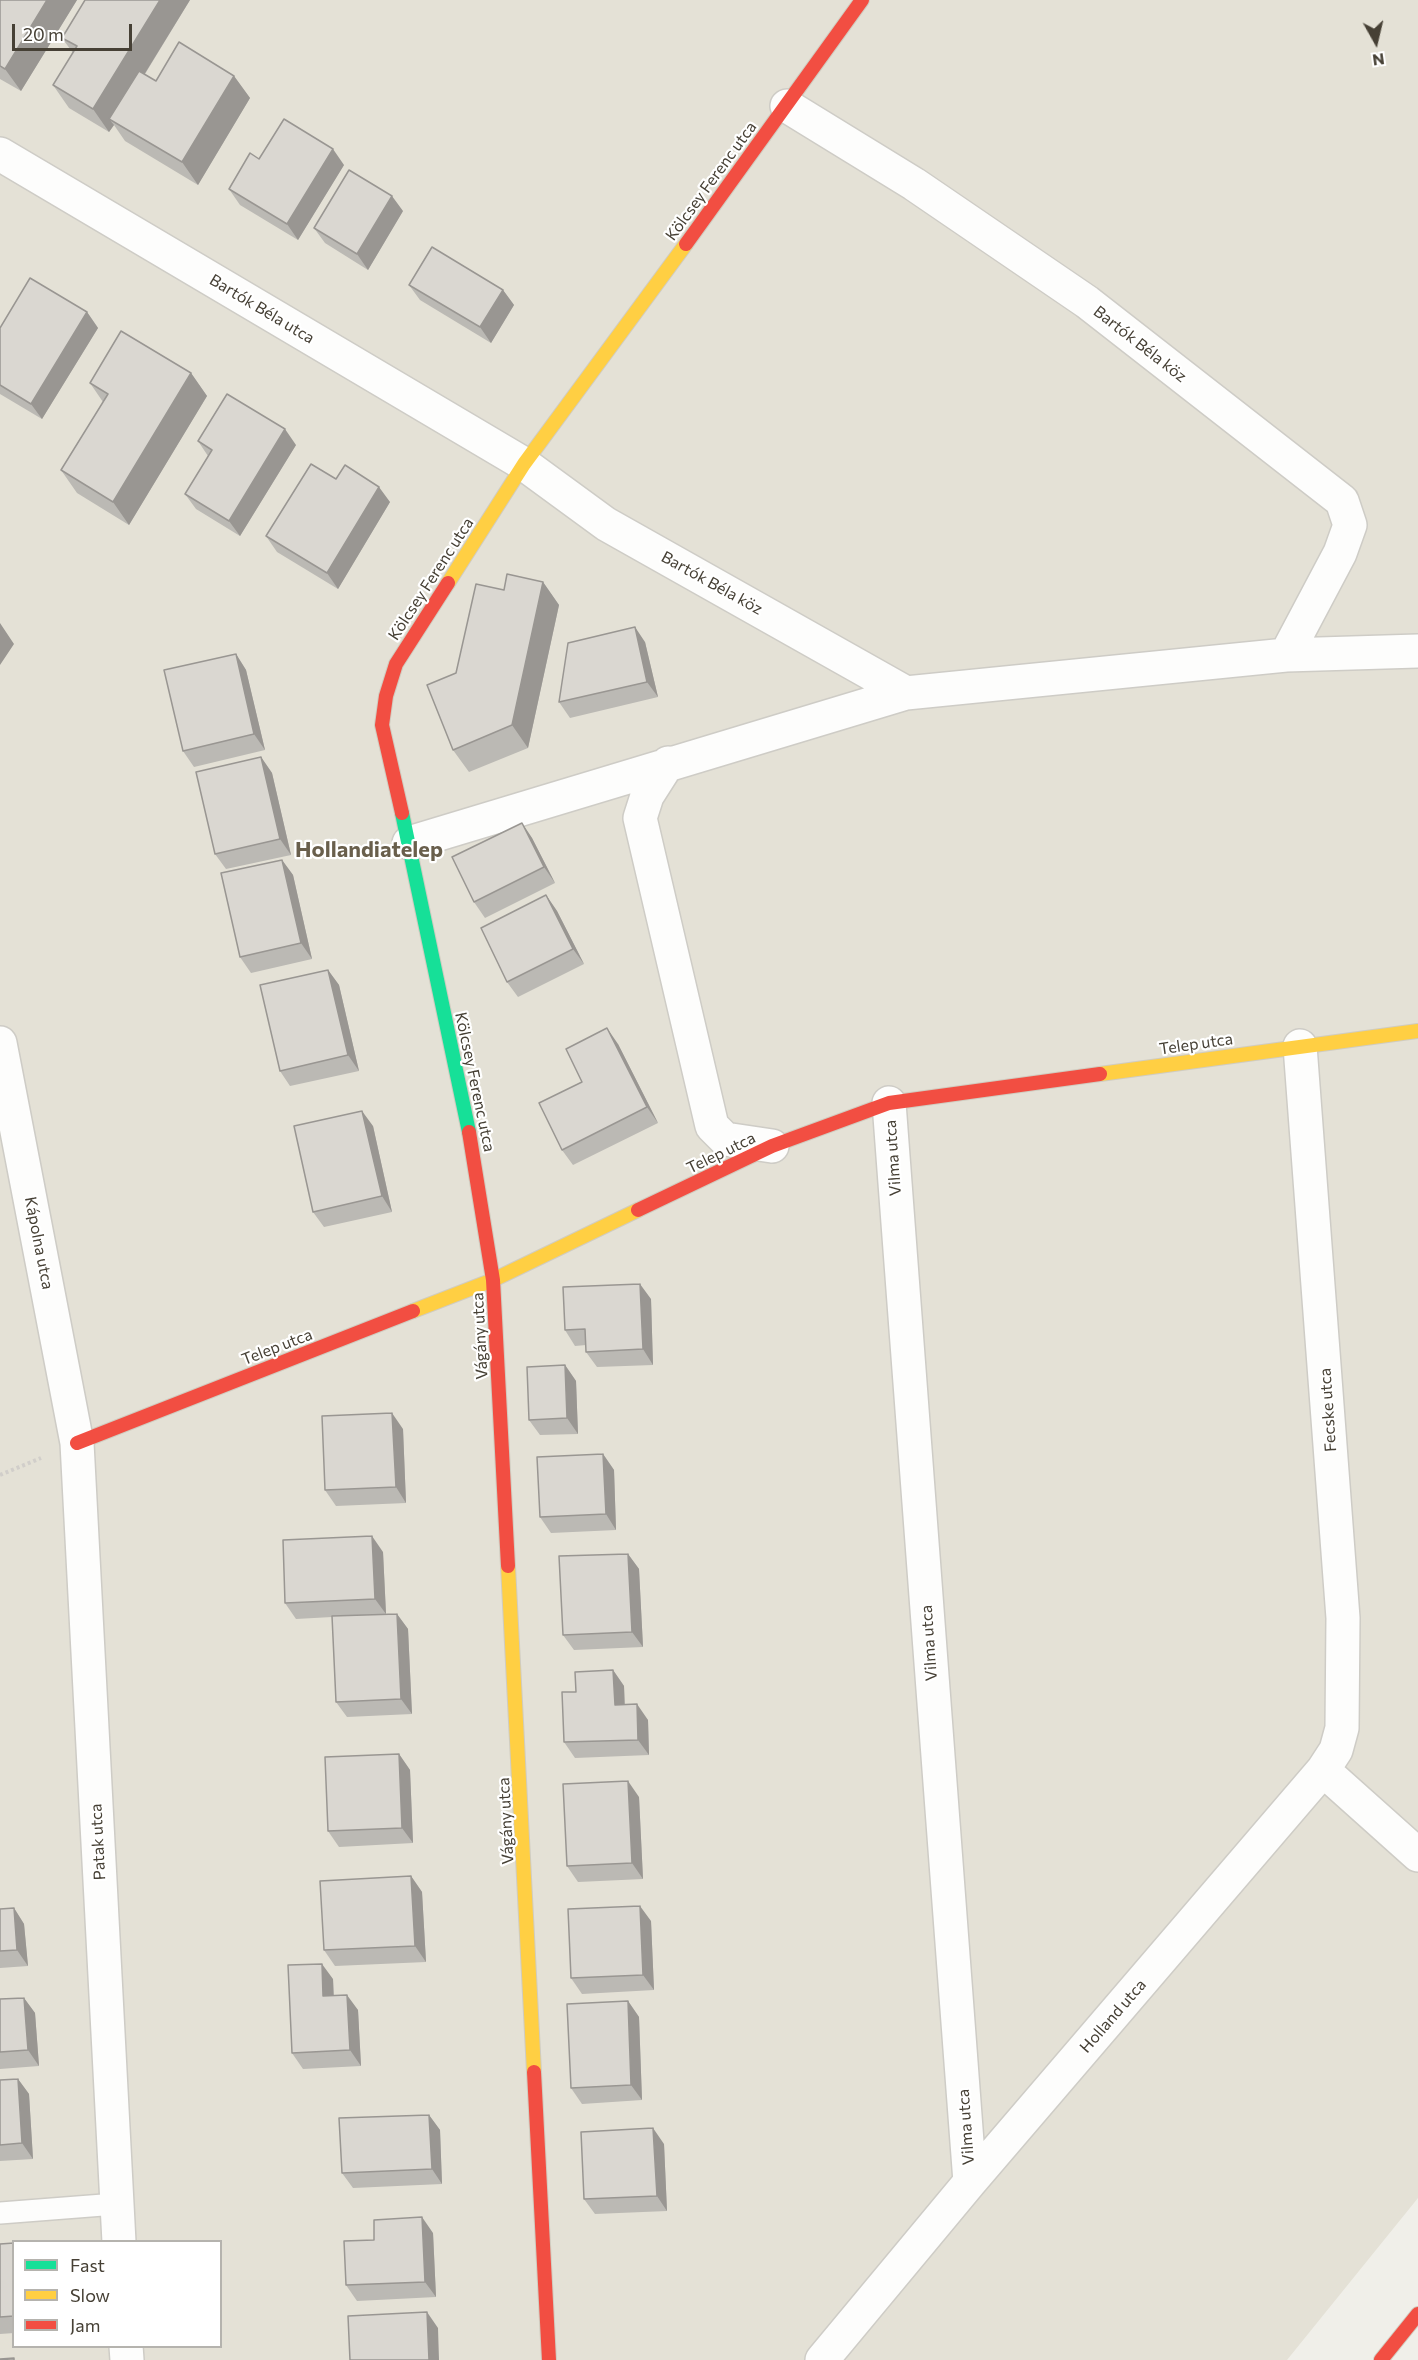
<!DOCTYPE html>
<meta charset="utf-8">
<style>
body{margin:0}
#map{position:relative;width:1418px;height:2360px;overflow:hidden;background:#f0efe9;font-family:Commissioner,sans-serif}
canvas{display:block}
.legend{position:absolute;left:12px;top:2240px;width:210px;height:108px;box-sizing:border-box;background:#fff;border:2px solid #b5b3ae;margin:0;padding:8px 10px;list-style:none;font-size:18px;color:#464035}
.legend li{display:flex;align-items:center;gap:12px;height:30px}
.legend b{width:30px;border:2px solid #b5b3ae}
.north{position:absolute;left:1346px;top:12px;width:60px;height:60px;-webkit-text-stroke:4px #fff;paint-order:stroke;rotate:172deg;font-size:16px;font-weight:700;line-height:24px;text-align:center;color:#464035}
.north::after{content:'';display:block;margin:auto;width:21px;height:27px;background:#464035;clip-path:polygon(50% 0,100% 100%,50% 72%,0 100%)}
.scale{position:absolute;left:12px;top:24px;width:120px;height:27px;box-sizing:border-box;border:3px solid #464035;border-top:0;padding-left:8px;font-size:18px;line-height:21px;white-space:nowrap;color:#464035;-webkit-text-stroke:4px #fff;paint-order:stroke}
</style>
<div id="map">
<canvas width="1418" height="2360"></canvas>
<ul class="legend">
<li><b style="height:8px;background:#16e098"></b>Fast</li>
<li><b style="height:8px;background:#ffcf43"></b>Slow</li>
<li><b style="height:8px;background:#f24e42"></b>Jam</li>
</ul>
<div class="north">N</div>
<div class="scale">20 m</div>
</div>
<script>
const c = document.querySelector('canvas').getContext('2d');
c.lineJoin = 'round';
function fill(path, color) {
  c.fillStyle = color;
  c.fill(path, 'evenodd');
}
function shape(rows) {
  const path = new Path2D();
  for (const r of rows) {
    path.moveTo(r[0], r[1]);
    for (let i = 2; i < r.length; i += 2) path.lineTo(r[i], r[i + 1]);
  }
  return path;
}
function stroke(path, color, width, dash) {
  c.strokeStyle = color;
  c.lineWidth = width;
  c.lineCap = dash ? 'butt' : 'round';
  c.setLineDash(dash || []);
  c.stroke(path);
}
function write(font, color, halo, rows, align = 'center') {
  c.font = font + ' Commissioner,sans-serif';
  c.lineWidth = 4.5;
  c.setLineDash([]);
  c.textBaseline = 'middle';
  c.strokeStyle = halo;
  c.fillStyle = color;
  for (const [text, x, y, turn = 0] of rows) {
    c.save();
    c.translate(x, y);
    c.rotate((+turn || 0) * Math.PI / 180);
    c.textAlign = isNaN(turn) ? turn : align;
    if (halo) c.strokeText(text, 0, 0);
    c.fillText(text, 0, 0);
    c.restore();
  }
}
const residential = shape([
 [0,0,1418,0,1418,2198,1287,2360,0,2360],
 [14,2242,220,2242,220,2346,14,2346]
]);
const path = shape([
 [0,1475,41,1458]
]);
const lane = shape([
 [0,2213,116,2204]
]);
const street = shape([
 [787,106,914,184,1087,302,1342,501,1350,525,1340,553,1286,655],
 [0,154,524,464,606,524,906,693],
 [668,763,647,796,640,818,712,1126,725,1139,772,1146],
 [409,843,906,693,1286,655,1418,651],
 [0,1043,77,1443,119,2242],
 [1300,1046,1343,1618,1342,1728,1336,1750,1323,1770],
 [889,1103,970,2182],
 [126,2346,127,2360],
 [822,2360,970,2182,1323,1770,1418,1855]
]);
const fast = shape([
 [402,813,469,1132]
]);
const slow = shape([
 [448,583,524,464,686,244],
 [1100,1074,1418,1031],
 [413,1311,493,1280,638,1210],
 [508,1566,534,2072]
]);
const jam = shape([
 [686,244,862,0],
 [402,813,382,725,386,696,396,664,448,583],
 [469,1132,493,1280,508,1566],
 [638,1210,772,1146,889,1103,1100,1074],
 [77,1443,413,1311],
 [534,2072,549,2360],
 [1381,2360,1418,2314]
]);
const wall = shape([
 [0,0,77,0,21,91,0,79],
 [190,0,145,74,156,81,234,76,250,98,198,185,125,141,114,125,109,132,69,108,53,85,73,53,62,38],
 [259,159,344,165,298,240,240,205,229,189],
 [403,211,368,270,325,243,314,228],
 [409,285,503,290,514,305,491,343,420,300],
 [87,312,98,328,42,419,0,394,0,328],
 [191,373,207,396,129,525,77,493,61,470,103,402,90,383],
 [198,441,296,445,240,536,196,509,185,494,208,456],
 [336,479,390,502,338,589,277,552,266,536],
 [543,582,559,605,528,748,469,772,453,750,456,673,504,590],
 [645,642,658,697,570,718,559,702],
 [236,654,246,670,265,750,194,767,183,751],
 [261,757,272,773,291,855,226,869,215,854],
 [522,823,532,838,555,883,485,918,474,902],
 [282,860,293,875,312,959,251,973,240,957],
 [546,895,557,911,584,964,518,997,507,982],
 [328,970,339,985,359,1071,290,1086,280,1071],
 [618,1044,658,1123,573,1165,562,1150,582,1082],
 [373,1126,392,1212,324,1227,313,1212],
 [651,1299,653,1365,597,1367,586,1352,586,1345,575,1346,565,1330],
 [565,1365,576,1381,578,1434,540,1435,529,1420],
 [403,1429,406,1503,336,1506,325,1490],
 [603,1454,614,1470,616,1530,551,1533,540,1517],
 [383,1552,386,1614,397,1614,408,1629,412,1714,347,1717,336,1702,332,1617,296,1619,285,1603],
 [628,1554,639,1569,643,1647,574,1650,563,1635],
 [613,1670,624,1686,625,1705,648,1720,649,1755,575,1758,564,1742,576,1692],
 [399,1754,410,1770,413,1843,339,1847,328,1831],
 [639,1797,643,1879,578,1882,567,1866],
 [411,1876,422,1892,426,1962,335,1966,324,1950],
 [14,1908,24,1924,28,1966,0,1968,0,1909],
 [651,1921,654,1990,582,1994,571,1978],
 [333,1979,334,1995,358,2010,361,2066,303,2069,292,2053],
 [24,1998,35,2013,39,2066,0,2069,0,1999],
 [628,2001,639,2017,642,2100,582,2104,571,2088],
 [18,2079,29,2094,33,2159,0,2161,0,2080],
 [429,2115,440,2130,442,2184,353,2188,342,2173],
 [664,2144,667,2211,595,2214,584,2199],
 [433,2233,436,2297,357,2301,346,2285,374,2240],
 [14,2243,14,2333,0,2334,0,2244]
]);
const shadedWall = shape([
 [47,0,77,0,21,91,5,69],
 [160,0,190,0,115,122,109,119,114,125,109,132,93,109],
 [234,76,250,98,198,185,182,162],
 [333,149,344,165,298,240,287,224],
 [392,196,403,211,368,270,357,254],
 [503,290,514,305,491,343,480,327],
 [87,312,98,328,42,419,31,404],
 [191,373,207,396,129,525,113,502],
 [285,429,296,445,240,536,229,521],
 [379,487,390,502,338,589,327,573],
 [543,582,559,605,528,748,512,725],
 [0,623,14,644,0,665],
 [635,627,645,642,658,697,647,682],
 [236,654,246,670,265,750,254,734],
 [261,757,272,773,291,855,280,839],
 [522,823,532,838,555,883,544,867],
 [282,860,293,875,312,959,301,943],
 [546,895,557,911,584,964,573,949],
 [328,970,339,985,359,1071,348,1055],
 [607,1028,618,1044,658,1123,647,1107],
 [362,1111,373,1126,392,1212,382,1196],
 [640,1284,651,1299,653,1365,643,1349],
 [565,1365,576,1381,578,1434,567,1418],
 [392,1413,403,1429,406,1503,396,1487],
 [603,1454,614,1470,616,1530,606,1514],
 [372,1536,383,1552,386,1614,375,1599],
 [628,1554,639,1569,643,1647,632,1632],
 [397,1614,408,1629,412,1714,401,1699],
 [613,1670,624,1686,625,1721,615,1705],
 [637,1704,648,1720,649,1755,638,1740],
 [399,1754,410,1770,413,1843,402,1828],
 [628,1781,639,1797,643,1879,632,1863],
 [411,1876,422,1892,426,1962,415,1946],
 [640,1906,651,1921,654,1990,643,1975],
 [14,1908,24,1924,28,1966,17,1950],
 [322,1964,333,1979,334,2012,323,1996],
 [347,1995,358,2010,361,2066,350,2050],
 [24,1998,35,2013,39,2066,28,2050],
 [628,2001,639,2017,642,2100,631,2085],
 [18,2079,29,2094,33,2159,22,2143],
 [429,2115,440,2130,442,2184,432,2169],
 [653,2128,664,2144,667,2211,657,2196],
 [422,2217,433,2233,436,2297,425,2282],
 [427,2312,438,2328,439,2360,429,2360]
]);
const building = shape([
 [0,0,47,0,5,69,0,66,0,0],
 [85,0,160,0,93,109,53,85,77,46,62,38,85,0],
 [179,42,234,76,182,162,109,119,139,71,156,81,179,42],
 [284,119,333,149,287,224,229,189,250,153,259,159,284,119],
 [349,170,392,196,357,254,314,228,349,170],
 [432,247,503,290,480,327,409,285,432,247],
 [30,278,87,312,31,404,0,385,0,328,30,278],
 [121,331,191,373,113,502,61,470,108,394,90,383,121,331],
 [227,394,285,429,229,521,185,494,212,450,198,441,227,394],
 [311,464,336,479,345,465,379,487,327,573,266,536,311,464],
 [507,574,543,582,512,725,453,750,427,685,456,673,476,584,504,590,507,574],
 [635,627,647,682,559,702,568,643,635,627],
 [236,654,254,734,183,751,164,670,236,654],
 [261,757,280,839,215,854,196,772,261,757],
 [522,823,544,867,474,902,452,857,522,823],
 [282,860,301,943,240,957,221,873,282,860],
 [546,895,573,949,507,982,481,928,546,895],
 [328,970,348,1055,280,1071,260,985,328,970],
 [607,1028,647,1107,562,1150,539,1103,582,1082,566,1049,607,1028],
 [362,1111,382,1196,313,1212,294,1126,362,1111],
 [640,1284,643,1349,586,1352,585,1329,565,1330,563,1287,640,1284],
 [565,1365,567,1418,529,1420,527,1367,565,1365],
 [392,1413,396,1487,325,1490,322,1416,392,1413],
 [603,1454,606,1514,540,1517,537,1457,603,1454],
 [372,1536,375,1599,285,1603,283,1540,372,1536],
 [628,1554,632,1632,563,1635,559,1556,628,1554],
 [397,1614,401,1699,336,1702,332,1616,397,1614],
 [613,1670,615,1705,637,1704,638,1740,564,1742,562,1692,576,1692,575,1672,613,1670],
 [399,1754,402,1828,328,1831,325,1757,399,1754],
 [628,1781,632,1863,567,1866,563,1784,628,1781],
 [411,1876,415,1946,324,1950,320,1881,411,1876],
 [640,1906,643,1975,571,1978,568,1909,640,1906],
 [14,1908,17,1950,0,1951,0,1909,14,1908],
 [322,1964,323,1996,347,1995,350,2050,292,2053,288,1965,322,1964],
 [24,1998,28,2050,0,2052,0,1999,24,1998],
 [628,2001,631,2085,571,2088,567,2004,628,2001],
 [18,2079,22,2143,0,2145,0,2080,18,2079],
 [429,2115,432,2169,342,2173,339,2118,429,2115],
 [653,2128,657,2196,584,2199,581,2132,653,2128],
 [422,2217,425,2282,346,2285,344,2241,374,2240,374,2220,422,2217],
 [14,2243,14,2316,0,2317,0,2244,14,2243],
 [427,2312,429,2360,350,2360,348,2316,427,2312],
 [14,2358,14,2360,0,2360,0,2359,14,2358]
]);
const streetNames = [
 ["Kölcsey Ferenc utca",711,181,-54],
 ["Bartók Béla utca",262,309,31],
 ["Bartók Béla köz",1140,344,38],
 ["Kölcsey Ferenc utca",431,579,-57],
 ["Bartók Béla köz",712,583,29],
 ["Telep utca",1196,1044,-8],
 ["Kölcsey Ferenc utca",475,1082,78],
 ["Telep utca",721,1153,-26],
 ["Vilma utca",893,1158,-94],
 ["Kápolna utca",39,1243,79],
 ["Vágány utca",480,1336,-93],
 ["Telep utca",277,1347,-21],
 ["Fecske utca",1328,1410,-94],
 ["Vilma utca",929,1643,-94],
 ["Vágány utca",506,1821,-93],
 ["Patak utca",98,1842,-93],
 ["Holland utca",1113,2016,-49],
 ["Vilma utca",966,2127,-94]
];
const districtNames = [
 ["Hollandiatelep",369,850]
];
fill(residential, '#e4e1d6');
stroke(lane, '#ceccc6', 24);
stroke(street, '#ceccc6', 36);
stroke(fast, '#d0ccc0', 16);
stroke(slow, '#d0ccc0', 16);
stroke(jam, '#d0ccc0', 16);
stroke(path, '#d1ceca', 4, [3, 3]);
stroke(lane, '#fdfdfc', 21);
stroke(street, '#fdfdfc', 33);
stroke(fast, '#16e098', 14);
stroke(slow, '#ffcf43', 14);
stroke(jam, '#f24e42', 14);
fill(wall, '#bbb9b4');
fill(shadedWall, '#999692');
fill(building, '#dad7d1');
stroke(building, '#999692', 1.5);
write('16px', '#464035', '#fff', streetNames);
write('bold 22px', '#695f4c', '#fff', districtNames);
</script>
